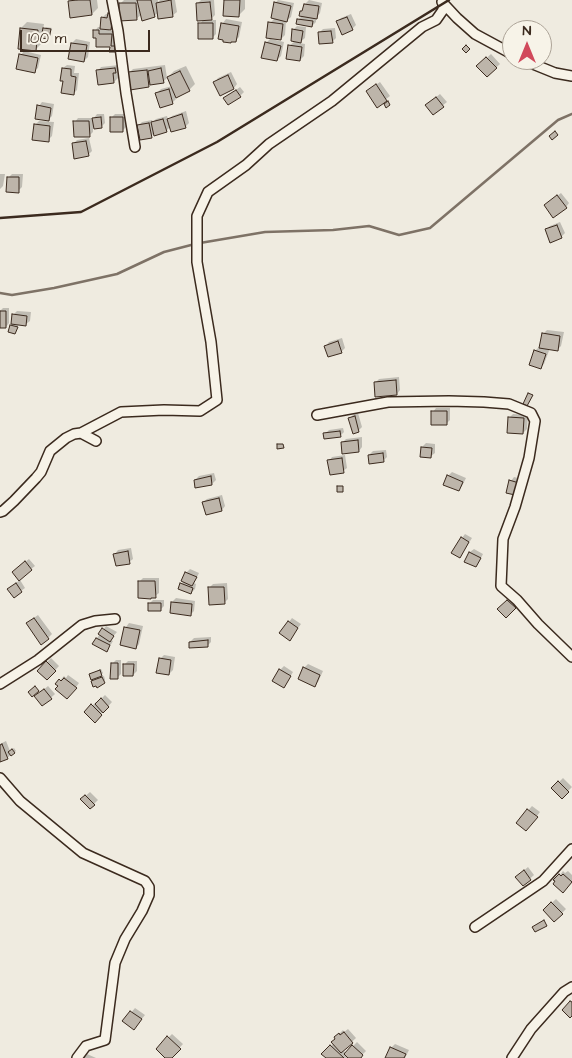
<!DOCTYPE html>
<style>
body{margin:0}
#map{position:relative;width:572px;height:1058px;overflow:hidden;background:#efebe0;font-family:"Architects Daughter",sans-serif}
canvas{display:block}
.north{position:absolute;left:502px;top:20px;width:50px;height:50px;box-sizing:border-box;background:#f7f3e8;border:1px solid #aca397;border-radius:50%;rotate:0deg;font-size:14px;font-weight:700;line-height:20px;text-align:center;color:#3b2a1e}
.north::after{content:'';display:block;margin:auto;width:18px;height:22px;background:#d1495b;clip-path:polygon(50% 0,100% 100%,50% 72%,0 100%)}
.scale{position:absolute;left:20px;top:30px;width:130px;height:22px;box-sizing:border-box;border:2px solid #3b2a1e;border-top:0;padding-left:6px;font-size:15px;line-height:18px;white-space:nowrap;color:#3b2a1e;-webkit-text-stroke:4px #f7f3e8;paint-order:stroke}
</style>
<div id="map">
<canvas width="572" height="1058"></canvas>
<div class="north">N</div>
<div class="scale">100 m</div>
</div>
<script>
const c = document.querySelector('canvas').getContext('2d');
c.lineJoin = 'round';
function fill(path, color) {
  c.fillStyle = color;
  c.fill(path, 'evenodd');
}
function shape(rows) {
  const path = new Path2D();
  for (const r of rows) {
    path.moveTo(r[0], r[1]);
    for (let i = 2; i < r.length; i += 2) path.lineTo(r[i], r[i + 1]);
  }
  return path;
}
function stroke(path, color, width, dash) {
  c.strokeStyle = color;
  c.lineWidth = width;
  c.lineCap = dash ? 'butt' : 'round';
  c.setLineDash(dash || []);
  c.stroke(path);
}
const shadow = shape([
 [71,0,97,0,98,8,92,14,69,2],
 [116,0,158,0,158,2,160,0,175,0,177,12,173,15,159,12,154,16,142,14,136,19,120,4,124,0],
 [201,0,214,0,215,15,210,20,216,20,216,34,212,38,200,24,204,19,197,4],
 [225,0,245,0,245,9,239,15],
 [278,0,294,3,291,17,286,21,285,35,281,39,270,23,275,18,275,3],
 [309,0,322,3,320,13,316,18,316,22,312,26,298,23,299,19,303,15,301,12,304,9,305,4],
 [113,10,115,25,109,31,115,31,115,43,118,43,118,47,114,51,111,46,98,37,95,31,98,27,101,27,102,18,106,14,109,14],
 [351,14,356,25,352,29,337,22,341,18],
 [226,19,242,22,239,37,235,41,220,38,223,23],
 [27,22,44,24,43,30,46,27,52,28,50,36,49,38,42,37,41,44,35,50,21,28],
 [297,26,306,27,305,38,299,43,305,44,304,56,300,60,289,46,295,41,293,30],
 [335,28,336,38,332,42,319,33,323,29],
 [271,38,271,39,284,42,281,56,277,60,266,43],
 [76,39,90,42,88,57,84,61,72,43],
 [24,51,41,55,38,68,34,71,21,55],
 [491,54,500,64,487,76,478,66],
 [67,65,75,66,74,73,79,73,77,90,73,94,64,80,63,68],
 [119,65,119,68,117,70,118,78,114,82,98,71,101,67],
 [165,65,167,78,163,82,151,84,149,86,129,73,133,69],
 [186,66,195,84,189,90,175,97,176,99,172,103,157,93,161,89,172,86,168,77,174,71],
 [231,72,237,84,234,88,220,94,215,82,218,78],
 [380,82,390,96,377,106,371,88],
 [240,87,244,92,240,96,225,98],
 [440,94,447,102,433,113,430,102],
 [42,102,54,104,52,116,48,120,39,106],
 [186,111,189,123,186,126,172,131,170,127,166,131,153,134,151,137,138,126,142,122,152,120,153,122,156,119,167,116,168,120,172,116],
 [97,114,104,114,105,123,101,127,93,128,93,132,89,136,75,122,78,118,94,118],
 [115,114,126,114,126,127,122,131,111,118],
 [39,121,54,122,52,136,48,140,35,125],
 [89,138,92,151,88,155,73,144,77,140],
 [0,174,5,174,3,186,0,189],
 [12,174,23,174,22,187,18,191,8,178],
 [561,193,569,203,566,207,549,202],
 [560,222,565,233,561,237,546,229,550,226],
 [3,308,9,308,9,323,6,327,0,327,0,311],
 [17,311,31,312,30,321,26,324,19,324,15,333,11,325,12,324,13,315],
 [547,330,564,332,561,346,558,349,550,348,544,364,541,367,535,351,539,347,543,334],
 [342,338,345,348,341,352,326,346,329,342],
 [399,377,400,390,397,394,376,382,379,379],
 [436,408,450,408,450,420,446,424,433,412],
 [358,413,362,427,358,431,350,418,354,414],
 [513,414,528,415,527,429,523,433,509,418],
 [343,428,344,432,340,436,325,434,329,430],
 [362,437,362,447,359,451,342,443,346,439],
 [426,443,435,444,435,453,431,456,421,456,422,447],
 [386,450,387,457,384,460,369,455,373,451],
 [345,455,347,468,343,471,329,461,332,457],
 [452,472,466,478,462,486,459,490,448,476],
 [214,473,216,480,212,484,195,480,199,476],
 [514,477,522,479,519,490,511,481],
 [222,495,225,506,222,510,203,502,207,499],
 [465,534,472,538,463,552,460,556,462,538],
 [131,548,133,559,129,562,115,554,118,550],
 [474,549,483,554,479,562,475,566,470,552],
 [29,559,35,566,31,569,17,568],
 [190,569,199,573,194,583,196,584,195,589,191,593,181,584,184,581,183,581,186,573],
 [143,578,159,578,159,593,155,596,139,582],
 [20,580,25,588,14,596,13,585],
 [227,583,228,599,224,603,209,588,213,584],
 [512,597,518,604,506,616,499,609],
 [176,598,195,601,194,611,190,615,172,602],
 [153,600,164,600,164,606,161,609,149,604],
 [38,615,52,634,48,638,31,620],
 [292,618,301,624,293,635,289,622],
 [129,623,143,626,139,644,136,648,122,645,126,627],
 [106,626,117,632,110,640,113,641,107,651,97,638],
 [211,637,211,642,208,645,190,642,194,638],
 [164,655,175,657,173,670,169,674,160,659],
 [51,658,59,666,47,679,39,671],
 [116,660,121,660,121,674,117,678,112,664],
 [128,661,137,661,137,671,133,675,124,665],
 [308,664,323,671,318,682,314,685,304,668],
 [284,666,293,672,287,682,280,670],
 [101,669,103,673,97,679,104,676,105,680,104,682,93,682,98,676,90,674],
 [68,675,79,683,71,694,57,684,64,676,66,678],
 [48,686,55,694,43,705,40,693],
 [105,695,112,702,95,721,86,712,96,702,97,703],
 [6,741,10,751,14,748,16,751,7,758,0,760,0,744],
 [563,778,572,787,562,797,553,788],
 [90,792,98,800,90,808,82,799],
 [532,806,540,812,530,825,518,822],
 [528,867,534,875,523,885,521,873],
 [563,871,565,873,568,871,572,875,572,882,563,891,560,875],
 [556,899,566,909,554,921,544,910],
 [135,1008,145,1015,137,1025,124,1021],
 [348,1029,356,1038,343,1050,346,1053,357,1042,366,1051,359,1058,350,1058,348,1057,347,1058,327,1058,323,1054,334,1043,337,1038,336,1037,343,1030,344,1032],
 [172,1034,183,1044,170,1058,167,1058,157,1049],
 [395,1044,409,1050,405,1058,387,1058,391,1048],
 [87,1054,96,1058,83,1058]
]);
const stream = shape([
 [200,243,265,232,333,230,369,226,399,235,430,228,558,120,572,114],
 [0,293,12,295,54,288,117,274,164,252,195,244]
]);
const building = shape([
 [77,0,90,0,92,15,70,18,68,1,77,0],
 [137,0,151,0,155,17,142,21,137,0],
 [171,0,173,17,158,19,156,3,171,0],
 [224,0,240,0,239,17,223,16,224,0],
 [210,2,212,20,197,21,196,3,210,2],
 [274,2,291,6,287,22,271,18,274,2],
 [119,3,136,3,137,20,119,21,119,3],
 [304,4,319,6,317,19,299,16,300,11,302,11,304,4],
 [108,13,113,14,111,30,100,29,101,17,107,18,108,13],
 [347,17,353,30,342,35,336,21,347,17],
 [297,19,313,21,312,27,296,24,297,19],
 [268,22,283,24,281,40,266,38,268,22],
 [198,23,213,23,213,39,198,39,198,23],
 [221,23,239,26,236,42,231,42,231,43,223,42,223,40,218,39,221,23],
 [20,28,38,30,36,51,18,49,20,28],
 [43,28,51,29,49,39,41,38,43,28],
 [292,29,303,31,301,43,291,41,292,29],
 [93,30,99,30,99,34,112,34,111,46,115,46,115,52,109,52,110,47,96,47,96,38,93,38,93,30],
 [331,31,333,43,319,44,318,32,331,31],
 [265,42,281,46,277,61,261,58,265,42],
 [71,43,87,45,84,62,68,59,71,43],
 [288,45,302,47,300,61,286,59,288,45],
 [466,45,470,49,466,53,462,49,466,45],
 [19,54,38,58,35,73,16,69,19,54],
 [486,57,497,68,487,77,476,66,486,57],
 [62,68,71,69,71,76,76,77,74,95,61,93,63,81,60,81,62,68],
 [115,68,116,73,113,73,114,83,98,85,96,70,115,68],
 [161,68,164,83,150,85,148,71,161,68],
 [147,70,149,87,130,90,128,72,147,70],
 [180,71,190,91,176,98,167,77,180,71],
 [228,75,234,89,220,96,213,82,228,75],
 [376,84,387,101,377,108,366,91,376,84],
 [169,89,173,104,160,108,155,93,169,89],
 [236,90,241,97,228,105,223,98,236,90],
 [436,97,444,107,433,115,425,105,436,97],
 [388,101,390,105,386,108,384,104,388,101],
 [37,105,51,108,49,121,35,119,37,105],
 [182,114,186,128,171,132,167,119,182,114],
 [101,117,102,128,94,129,92,118,101,117],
 [110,117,123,117,123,132,110,132,110,117],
 [163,119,167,132,154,136,151,122,163,119],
 [73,121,89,121,90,137,74,137,73,121],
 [149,123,152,138,140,140,137,125,149,123],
 [34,124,50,126,49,142,32,140,34,124],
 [555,131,558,135,552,140,549,136,555,131],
 [86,141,89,156,74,159,72,143,86,141],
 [7,177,19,177,19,193,6,192,7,177],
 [557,195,567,208,553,218,544,205,557,195],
 [557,225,562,238,550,243,545,229,557,225],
 [0,311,6,311,6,328,0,328,0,311],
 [12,314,27,316,26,326,11,324,12,314],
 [10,325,18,327,15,334,8,332,10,325],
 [542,333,560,336,558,351,539,348,542,333],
 [338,341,342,353,328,357,324,346,338,341],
 [534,350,546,354,541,369,529,365,534,350],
 [396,380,397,395,375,397,374,382,396,380],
 [528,393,533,395,527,406,523,404,528,393],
 [431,411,447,411,447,425,431,425,431,411],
 [355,416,359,432,353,434,348,418,355,416],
 [508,417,524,418,523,434,507,433,508,417],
 [340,431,341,437,324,439,323,433,340,431],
 [358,440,359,452,342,454,341,442,358,440],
 [277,444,283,444,284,448,277,449,277,444],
 [421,447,432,448,431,458,420,457,421,447],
 [383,453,384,462,369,464,368,455,383,453],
 [342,458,344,473,330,475,327,460,342,458],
 [447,475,463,482,459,491,443,485,447,475],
 [211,476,212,485,195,488,194,480,211,476],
 [509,480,519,483,515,495,506,493,509,480],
 [337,486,343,486,343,492,337,492,337,486],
 [219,498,222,511,206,515,202,502,219,498],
 [461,537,469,542,460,558,451,553,461,537],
 [128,551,130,564,116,566,113,554,128,551],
 [469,552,481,558,476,567,464,562,469,552],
 [25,561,32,570,19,581,12,572,25,561],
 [185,572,197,577,192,586,181,581,185,572],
 [138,581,155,581,156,598,151,598,151,599,138,598,138,581],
 [16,583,22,592,14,598,7,589,16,583],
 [180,583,193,588,191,594,178,589,180,583],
 [208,587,224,587,225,604,209,605,208,587],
 [507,600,516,608,506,618,497,609,507,600],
 [171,602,192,604,191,616,170,613,171,602],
 [148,603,161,603,161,611,148,611,148,603],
 [34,618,49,639,41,645,26,623,34,618],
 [288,621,298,628,290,641,279,633,288,621],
 [124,627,140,630,136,649,120,645,124,627],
 [102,628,114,636,110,642,98,634,102,628],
 [96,638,110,645,107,652,92,644,96,638],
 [208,640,208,647,189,648,189,642,208,640],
 [159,658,171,660,169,675,156,673,159,658],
 [46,661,56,671,47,680,37,671,46,661],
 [111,663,118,663,118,679,110,679,111,663],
 [123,664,134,664,133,676,123,676,123,664],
 [303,667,320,675,315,687,298,679,303,667],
 [279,669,291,676,284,688,272,681,279,669],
 [100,670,102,676,91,680,89,674,100,670],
 [102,677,105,683,97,688,96,686,93,687,91,681,102,677],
 [64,678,77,688,67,699,55,689,58,686,55,684,59,679,61,681,64,678],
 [35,686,39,691,32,697,28,692,35,686],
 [44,689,52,699,42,706,34,696,44,689],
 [101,698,109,707,103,713,95,704,101,698],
 [91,704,102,715,95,723,84,712,91,704],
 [2,744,8,759,0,762,0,745,2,744],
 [12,749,15,753,11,756,8,752,12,749],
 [558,781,569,792,562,799,551,788,558,781],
 [85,795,95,805,90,809,80,799,85,795],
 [527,809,538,817,526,831,516,823,527,809],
 [524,870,531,880,523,886,515,877,524,870],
 [559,874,561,876,563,874,572,882,563,893,553,884,555,881,553,880,559,874],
 [551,902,563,914,554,922,543,910,551,902],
 [544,920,547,926,535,932,532,927,544,920],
 [570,1001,572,1002,572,1016,570,1018,562,1010,570,1001],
 [130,1011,142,1019,134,1030,122,1021,130,1011],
 [344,1032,353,1043,341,1053,331,1042,335,1039,334,1037,339,1033,340,1035,344,1032],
 [167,1036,181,1049,172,1058,165,1058,156,1049,167,1036],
 [330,1045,344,1058,326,1058,321,1054,330,1045],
 [352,1045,363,1055,361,1058,348,1058,344,1054,352,1045],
 [390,1047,406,1054,404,1058,385,1058,390,1047]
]);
const street = shape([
 [112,0,118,31,126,93,135,147],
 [442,2,457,18,475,34,512,54],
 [523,60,555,73,572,76],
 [317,415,388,402,449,401,484,402,509,404,531,413,535,421,529,458,515,507,503,539,501,586,517,600,538,624,572,657],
 [81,433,121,412,164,410,200,411,217,400,211,342,197,262,197,216,208,192,246,165,269,144,332,101,422,27,436,20,443,10,443,4],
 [0,512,3,511,14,501,36,478,41,472,50,451,66,438,74,434,81,433,96,441],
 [0,684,38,660,82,625,95,621,115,619],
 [0,778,20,801,83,853,145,881,149,887,149,895,142,911,125,939,115,963,105,1040,86,1046,77,1058],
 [475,927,543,881,572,849],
 [512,1058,531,1029,564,992,572,987]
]);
const rail = shape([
 [0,218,81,212,217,142,449,0]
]);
fill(shadow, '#0003');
stroke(stream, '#7e7266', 2.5);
fill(building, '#bdb5aa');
stroke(building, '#3b2a1e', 1);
stroke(street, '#3b2a1e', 12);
stroke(street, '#f7f3e8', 9);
stroke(rail, '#3b2a1e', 2.5);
</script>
